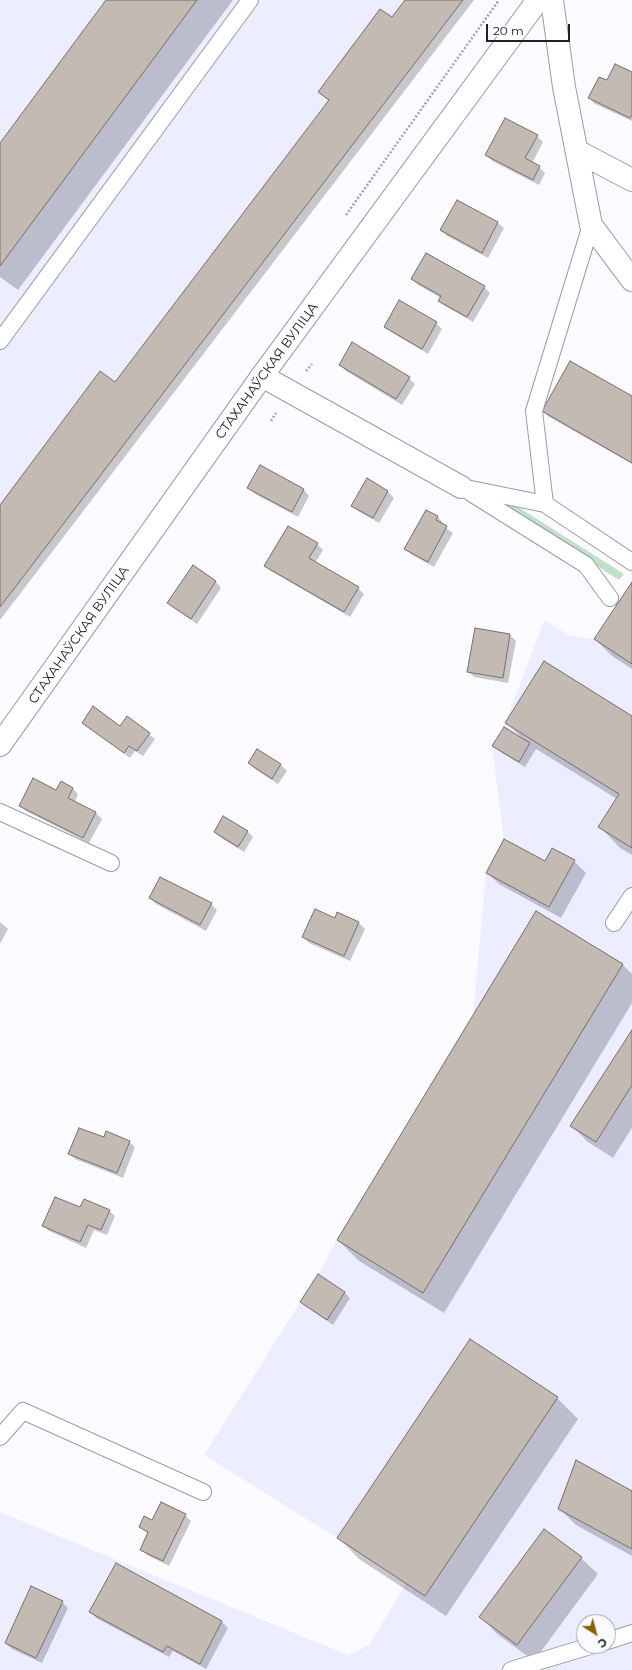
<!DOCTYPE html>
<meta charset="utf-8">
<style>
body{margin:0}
#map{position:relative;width:632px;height:1670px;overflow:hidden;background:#fafaff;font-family:Montserrat,sans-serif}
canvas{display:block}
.north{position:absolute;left:576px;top:1614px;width:40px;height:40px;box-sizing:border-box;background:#fafaff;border:1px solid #a3a3a7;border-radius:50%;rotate:144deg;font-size:11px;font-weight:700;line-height:16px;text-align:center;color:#212124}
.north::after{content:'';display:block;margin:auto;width:14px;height:18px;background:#8c6004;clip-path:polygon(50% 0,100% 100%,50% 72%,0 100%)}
.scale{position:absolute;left:486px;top:24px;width:84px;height:18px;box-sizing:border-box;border:2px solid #212124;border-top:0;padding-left:5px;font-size:12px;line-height:14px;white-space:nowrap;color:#212124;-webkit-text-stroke:3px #fafaff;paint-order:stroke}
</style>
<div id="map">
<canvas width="632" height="1670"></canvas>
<div class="north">С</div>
<div class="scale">20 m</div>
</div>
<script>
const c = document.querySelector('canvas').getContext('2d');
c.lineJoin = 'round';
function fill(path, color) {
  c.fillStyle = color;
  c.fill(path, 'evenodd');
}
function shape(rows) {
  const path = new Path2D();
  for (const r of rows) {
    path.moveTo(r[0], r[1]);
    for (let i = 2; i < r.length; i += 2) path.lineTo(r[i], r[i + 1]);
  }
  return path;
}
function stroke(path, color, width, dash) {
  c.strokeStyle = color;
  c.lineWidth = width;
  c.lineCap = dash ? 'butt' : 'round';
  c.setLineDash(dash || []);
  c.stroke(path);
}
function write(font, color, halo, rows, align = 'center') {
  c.font = font + ' Montserrat,sans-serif';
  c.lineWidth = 3;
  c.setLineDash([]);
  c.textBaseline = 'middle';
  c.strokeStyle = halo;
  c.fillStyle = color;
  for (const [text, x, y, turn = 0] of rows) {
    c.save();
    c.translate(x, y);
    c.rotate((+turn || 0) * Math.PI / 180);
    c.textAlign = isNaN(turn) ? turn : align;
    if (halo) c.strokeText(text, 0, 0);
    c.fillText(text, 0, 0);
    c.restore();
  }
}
const built = shape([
 [0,0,463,0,0,607],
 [632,582,632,1670,0,1670,0,1512,348,1655,369,1645,406,1584,337,1538,204,1455,318,1274,337,1240,473,1016,486,873,504,839,492,746,504,727,544,620,569,635,594,639],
 [584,1622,608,1622,608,1646,584,1646]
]);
const green = shape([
 [510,502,624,574,619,580,506,508]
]);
const shadow = shape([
 [108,0,233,0,18,290,0,277,0,145],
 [406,0,474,0,0,620,0,507,115,383,329,101,319,92,392,19],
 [632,73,632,121,595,104,589,98,607,81],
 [537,136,543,142,532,163,539,167,545,173,539,185,492,161,486,155],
 [457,201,498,223,504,228,488,258,447,236,441,230],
 [412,279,484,287,490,293,473,322,445,306,439,301,441,298,418,285],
 [436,323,442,329,428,354,391,332,385,327],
 [340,365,409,378,415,384,402,405,346,371],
 [632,398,632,464,549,417,543,411],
 [260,467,304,490,309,496,298,517,255,494,249,488],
 [367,480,388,492,394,498,379,523,358,511,352,505],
 [427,511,438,517,443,523,442,525,453,533,434,567,412,555,406,549],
 [317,544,323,550,315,563,358,588,364,594,350,617,271,571,266,565],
 [193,567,216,582,221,588,197,624,174,608,168,603],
 [632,584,632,669,612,656,595,639],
 [476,629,510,635,516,641,508,683,474,677,468,671],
 [127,717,155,739,143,756,135,751,130,758,83,723,120,727],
 [632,717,632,855,620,848,600,827,617,799,536,749,525,767,499,751,493,745,522,738,507,723],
 [257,750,281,765,287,771,278,784,255,769,249,763],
 [73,789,78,794,75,802,96,813,102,819,89,843,26,811,20,805,56,791],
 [247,831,253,837,244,852,221,838,215,832],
 [574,861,586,873,561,918,499,884,487,873,545,862],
 [150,898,211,904,217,910,206,931,156,904],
 [338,913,359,923,365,929,350,961,309,943,303,937,335,919],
 [0,922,8,929,0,944],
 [622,964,632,974,632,1003,444,1313,359,1261,338,1240],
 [632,1032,632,1128,613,1158,588,1142,572,1126],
 [104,1139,129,1142,135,1147,123,1178,75,1159,69,1153],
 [80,1209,109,1211,115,1216,107,1235,94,1230,86,1248,49,1231,43,1225],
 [344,1292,350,1298,333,1325,307,1307,301,1302],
 [557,1398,578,1419,446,1616,359,1559,339,1538],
 [632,1492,632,1556,576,1525,560,1509],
 [185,1515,191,1521,169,1566,147,1555,141,1549,148,1534,140,1527,153,1521],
 [581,1558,598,1574,534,1661,497,1634,481,1617],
 [116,1565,222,1622,228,1628,206,1669,173,1651,169,1657,96,1618,91,1612],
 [62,1602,68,1608,42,1663,12,1649,6,1643]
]);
const building = shape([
 [106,0,197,0,0,266,0,143,106,0],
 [405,0,463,0,0,607,0,505,100,371,115,382,329,100,318,92,380,9,392,17,405,0],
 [615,64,632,72,632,115,630,118,588,98,599,77,607,80,615,64],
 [505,118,538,135,525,158,540,166,533,180,485,155,505,118],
 [457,200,498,222,482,253,440,230,457,200],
 [426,253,485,286,467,317,438,301,441,296,411,279,426,253],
 [399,300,437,322,422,349,384,327,399,300],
 [352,342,410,377,396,399,339,365,352,342],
 [570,361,632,396,632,463,542,411,570,361],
 [260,465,304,489,292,512,247,488,260,465],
 [367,478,388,491,373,518,351,506,367,478],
 [426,510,438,516,436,520,447,526,428,562,404,549,426,510],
 [288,526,318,543,309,558,359,587,344,612,264,566,288,526],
 [193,565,216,581,191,619,167,603,193,565],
 [632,582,632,664,594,639,632,582],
 [475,628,510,634,503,678,467,672,475,628],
 [544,661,632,716,632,848,598,827,619,794,505,723,544,661],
 [93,706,120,726,127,716,150,733,137,751,129,746,124,753,82,723,93,706],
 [504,727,530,743,519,762,492,746,504,727],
 [257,749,281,764,272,779,248,763,257,749],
 [33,778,56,790,61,781,73,788,68,798,96,812,83,838,19,806,33,778],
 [223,816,248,831,238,847,214,832,223,816],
 [504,839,545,861,552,848,575,860,549,907,486,873,504,839],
 [160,877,212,903,200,925,149,898,160,877],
 [315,909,335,918,337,912,359,922,344,956,302,937,315,909],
 [536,911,623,964,423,1293,337,1240,536,911],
 [632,1030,632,1085,596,1142,570,1126,632,1030],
 [79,1128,104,1137,106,1131,130,1141,117,1173,68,1154,79,1128],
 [55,1197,80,1207,84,1199,110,1210,101,1230,88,1225,80,1242,42,1226,55,1197],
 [318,1274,345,1292,327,1320,300,1302,318,1274],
 [470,1339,558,1397,425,1596,337,1538,470,1339],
 [576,1460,632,1491,632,1549,558,1509,576,1460],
 [161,1502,186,1514,163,1561,140,1550,148,1532,139,1527,144,1516,152,1520,161,1502],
 [544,1529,582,1557,517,1645,479,1617,544,1529],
 [116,1563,222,1621,200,1664,167,1646,163,1652,89,1612,116,1563],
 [31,1586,63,1601,36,1658,5,1643,31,1586]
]);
const path = shape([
 [346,215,499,0],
 [306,371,312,364],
 [271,421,276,413]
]);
const service = shape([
 [0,341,250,0],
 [461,487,545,504,632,562],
 [471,493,586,565,610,598],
 [545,504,534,411,591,225],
 [0,812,111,863],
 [614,923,632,896],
 [0,1437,23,1411,203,1492],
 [608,1641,632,1633],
 [511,1670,590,1646]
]);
const minor = shape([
 [552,0,564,87,591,225,632,280],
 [577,151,632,180],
 [262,376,461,487]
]);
const tertiary = shape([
 [0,745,262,376,538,0]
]);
const streetNames = [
 ["СТАХАНАЎСКАЯ ВУЛІЦА",267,371,-54],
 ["СТАХАНАЎСКАЯ ВУЛІЦА",79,635,-55]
];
fill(built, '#ecedff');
fill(green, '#c1e0c9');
fill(shadow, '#0003');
fill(building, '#c4bab4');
stroke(building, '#786e69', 1);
stroke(service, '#9b9ca6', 18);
stroke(minor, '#9b9ca6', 24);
stroke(tertiary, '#9b9ca6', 24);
stroke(path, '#a4a4a8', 2.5, [2, 2]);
stroke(service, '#fff', 16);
stroke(minor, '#fff', 22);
stroke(tertiary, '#fff', 22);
write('13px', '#212124', '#fafaff', streetNames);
</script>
